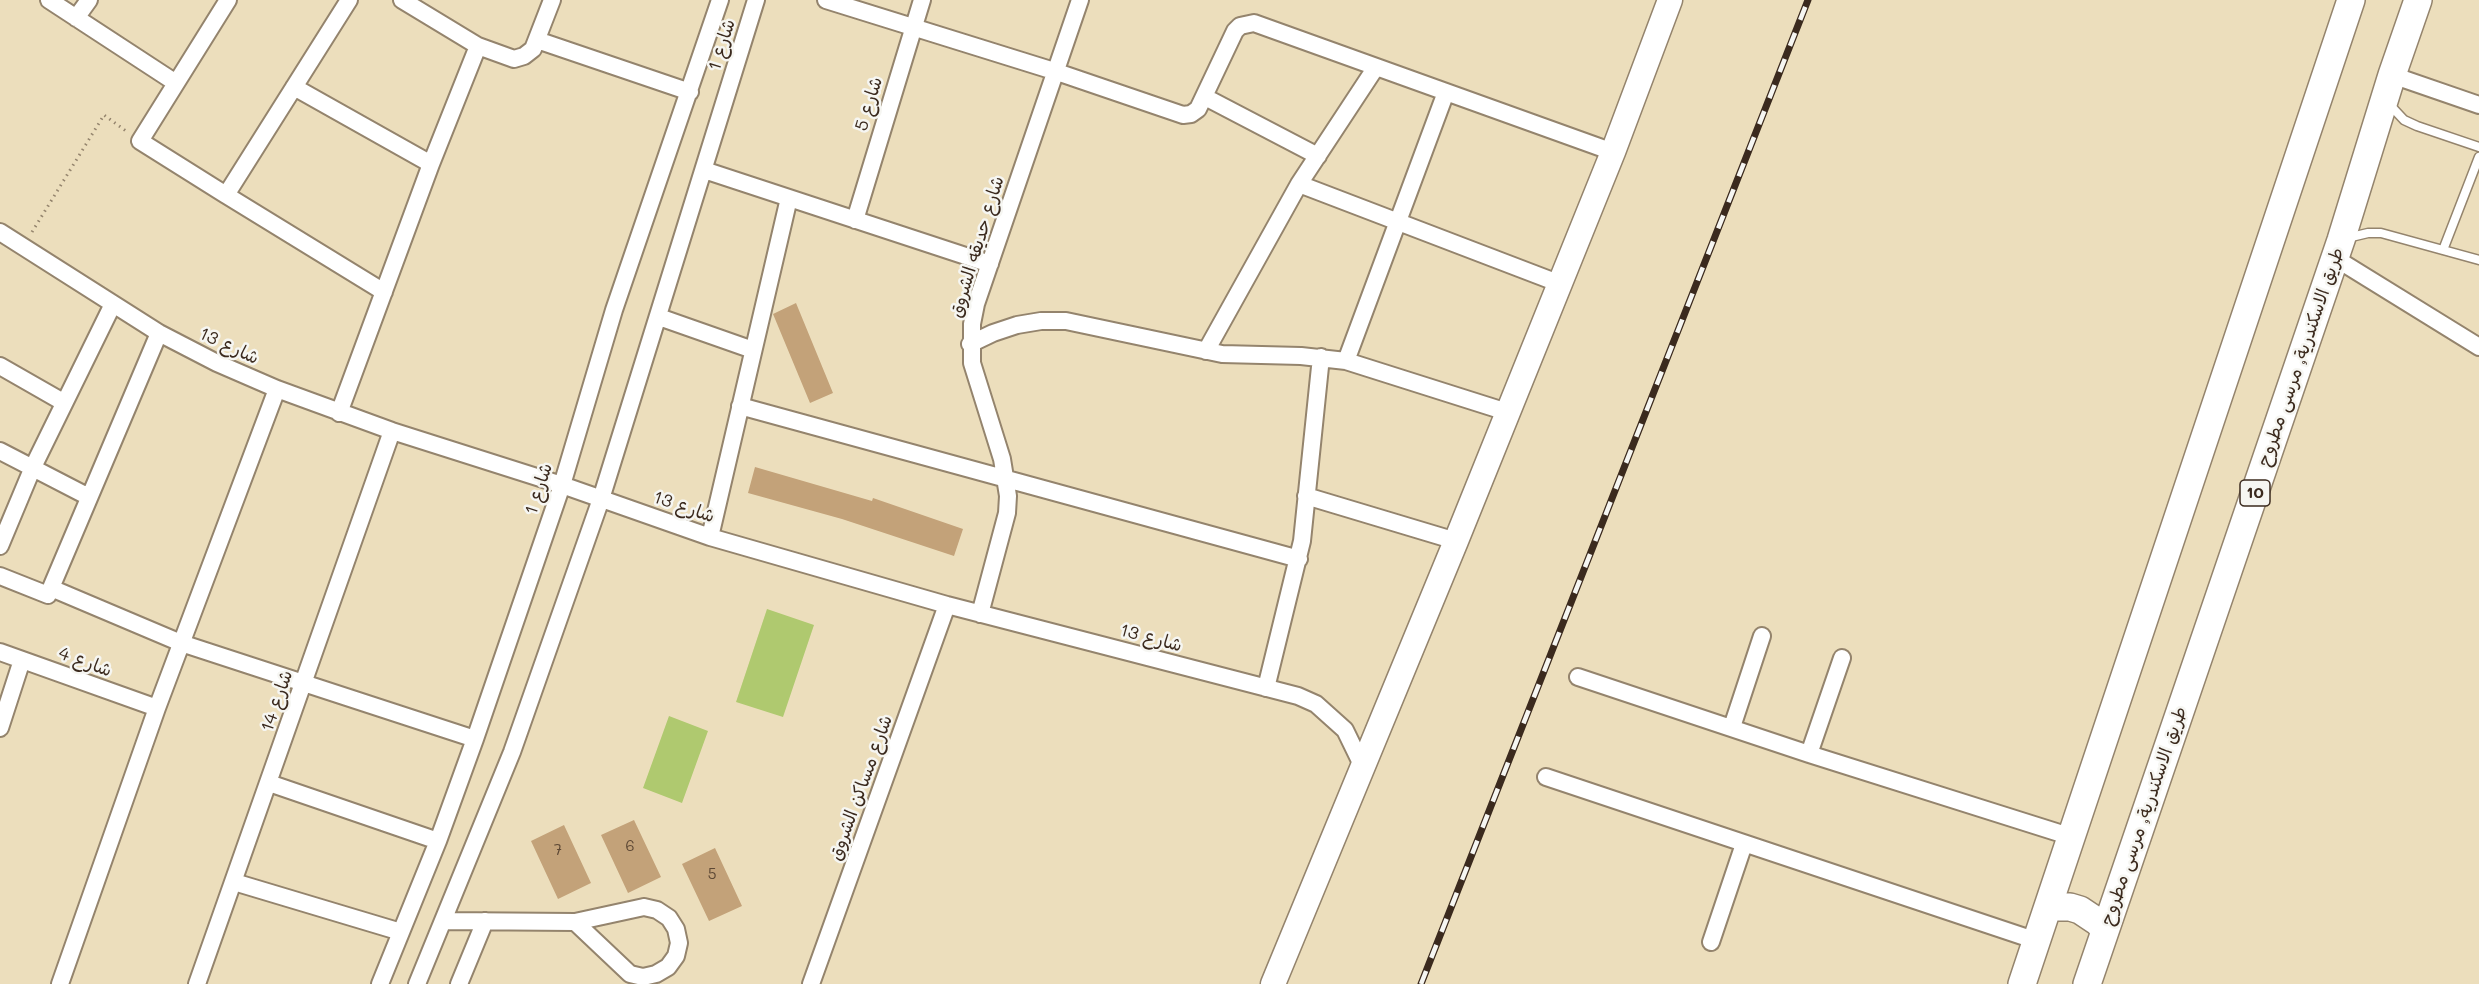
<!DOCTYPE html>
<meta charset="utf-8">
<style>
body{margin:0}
canvas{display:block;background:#ecdebc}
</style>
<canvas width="2479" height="984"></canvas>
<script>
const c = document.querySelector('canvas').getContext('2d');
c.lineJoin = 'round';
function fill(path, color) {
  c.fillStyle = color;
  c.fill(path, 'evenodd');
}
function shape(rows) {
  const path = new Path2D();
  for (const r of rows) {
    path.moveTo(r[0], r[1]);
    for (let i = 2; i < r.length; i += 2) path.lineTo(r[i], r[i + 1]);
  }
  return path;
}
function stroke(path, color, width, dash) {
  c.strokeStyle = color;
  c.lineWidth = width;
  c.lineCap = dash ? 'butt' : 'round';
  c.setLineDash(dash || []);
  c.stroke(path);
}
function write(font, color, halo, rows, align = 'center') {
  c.font = font + ' Mali,"Playpen Sans Arabic",sans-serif';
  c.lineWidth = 5;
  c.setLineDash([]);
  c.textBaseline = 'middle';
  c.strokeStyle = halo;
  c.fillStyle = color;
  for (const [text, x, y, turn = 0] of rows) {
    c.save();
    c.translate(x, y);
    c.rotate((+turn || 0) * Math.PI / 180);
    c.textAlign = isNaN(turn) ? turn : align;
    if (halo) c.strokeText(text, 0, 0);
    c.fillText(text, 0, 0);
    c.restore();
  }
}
const green = shape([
 [767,609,814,625,783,717,736,702],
 [669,716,708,731,682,803,643,788]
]);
const building = shape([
 [796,303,833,393,810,403,773,314],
 [755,467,872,501,873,498,963,529,954,556,842,519,748,493],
 [634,820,661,877,628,893,601,835],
 [564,825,591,883,558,899,531,841],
 [715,848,742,906,709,921,682,864]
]);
const path = shape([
 [32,232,104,115,126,131]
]);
const lane = shape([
 [2389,104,2404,120,2417,126,2479,147],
 [2347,238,2368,233,2381,233,2479,260],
 [2443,250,2479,157]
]);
const street = shape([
 [49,0,176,83],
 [349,0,226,195,384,292],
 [402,0,478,46,514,59,524,56,533,49,552,0],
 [826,0,1054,71,1183,115,1191,114,1198,109,1235,31,1240,26,1254,23,1613,152],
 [76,18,89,0],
 [537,40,690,92],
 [2392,75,2479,105],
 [294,87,431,164],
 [1205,97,1318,156],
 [704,170,990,264],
 [1299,184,1558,283],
 [226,195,140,141,228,0],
 [855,220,922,0],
 [0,232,159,333,217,363,277,389,392,431,562,485,710,537,947,605,1298,696,1316,704,1345,730,1363,767],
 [2335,258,2479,347],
 [659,317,753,350],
 [970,344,993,333,1017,325,1041,321,1066,321,1222,354,1301,356,1346,361,1507,412],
 [1206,351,1299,184,1376,67],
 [1346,361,1446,92],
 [0,366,63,402],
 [740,406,1299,559],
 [339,413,431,164,478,46],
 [0,451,89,497],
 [1306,496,1456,541],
 [710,537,789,198],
 [0,546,33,467,113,304],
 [0,576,48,595,159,333],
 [51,588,181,643,475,739],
 [980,614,1007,513,1008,496,1002,459,972,363,972,324,976,304,1080,0],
 [0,652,157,708],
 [1578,677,1809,754,2072,837],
 [1266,688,1302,541,1321,357],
 [1732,727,1762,636],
 [0,728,22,660],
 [1809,754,1842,658],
 [1546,777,2037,941],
 [269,783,438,841],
 [234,882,401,932],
 [644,907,657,910,669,918,676,929,679,943,676,956,668,967,656,974,643,977,630,974,575,922,644,907],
 [443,921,575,922],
 [1711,942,1744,844],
 [60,984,157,708,277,389],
 [197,984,392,431],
 [380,984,438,841,475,739,562,485,614,310,720,0],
 [417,984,512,752,601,499,756,0],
 [459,984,485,921],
 [811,984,947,605]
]);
const secondary = shape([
 [1273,984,1456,541,1613,152,1670,0]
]);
const primary = shape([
 [2049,907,2070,907,2080,910,2098,922,2105,930],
 [2022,984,2351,0],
 [2087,984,2341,240,2392,75,2418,0]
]);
const rail = shape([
 [1421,984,1808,0]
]);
const numberNames = [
 ["6",630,846],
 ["7",558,850],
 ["5",712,874]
];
const shields = [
 [2255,493,30]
];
const shieldNames = [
 ["10",2255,493]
];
const streetNames = [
 ["شارع 1",722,45,-73],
 ["شارع 5",869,104,-73],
 ["شارع حديقه الشروق",977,247,-73],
 ["شارع 13",229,346,25],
 ["طريق الاسكندرية, مرسى مطروح",2301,357,-71],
 ["شارع 1",539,489,-72],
 ["شارع 13",684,507,19],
 ["شارع 13",1151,638,15],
 ["شارع 4",85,662,20],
 ["شارع 14",277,701,-71],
 ["شارع مساكن الشروق",861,788,-70],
 ["طريق الاسكندرية, مرسى مطروح",2144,816,-71]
];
fill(green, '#afc96f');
fill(building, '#c3a279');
stroke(lane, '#94846d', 11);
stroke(street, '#94846d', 20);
stroke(secondary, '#94846d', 27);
stroke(primary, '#94846d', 30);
stroke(path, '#94846d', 3, [1.5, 4.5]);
stroke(lane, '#fff', 8);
stroke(street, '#fff', 16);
stroke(secondary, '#fff', 24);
stroke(primary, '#fff', 27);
stroke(rail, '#3b2a1e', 7);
stroke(rail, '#f6f6f2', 4.5, [14]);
write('15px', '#5d4835', null, numberNames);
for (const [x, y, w] of shields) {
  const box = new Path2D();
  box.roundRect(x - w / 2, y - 13, w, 26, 4.5);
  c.fillStyle = '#f6f6f2';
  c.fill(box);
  stroke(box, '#3b2a1e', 1.5);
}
write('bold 16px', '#3b2a1e', null, shieldNames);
write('18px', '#3b2a1e', '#f6f6f2', streetNames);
</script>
